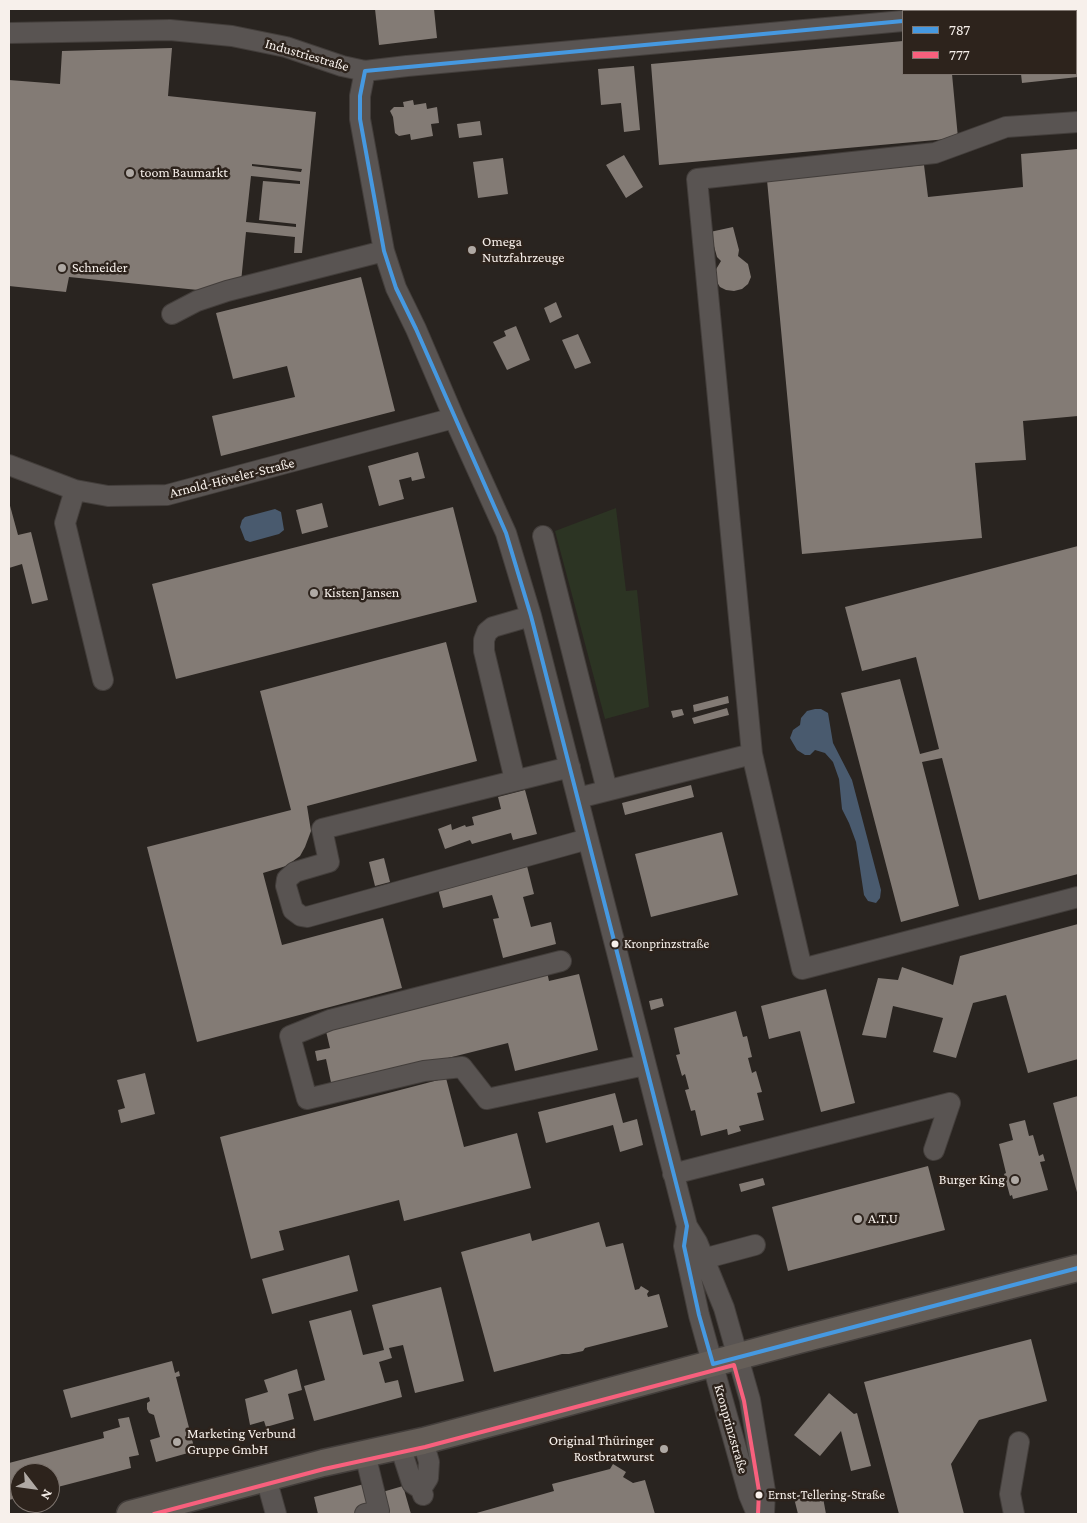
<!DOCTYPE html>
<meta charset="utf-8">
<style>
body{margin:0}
#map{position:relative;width:1087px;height:1523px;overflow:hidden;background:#292420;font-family:"Crimson Pro",serif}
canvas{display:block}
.frame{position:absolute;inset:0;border:10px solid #f7f0eb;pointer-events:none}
.legend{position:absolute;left:902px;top:10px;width:175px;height:65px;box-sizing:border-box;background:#2d231c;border:1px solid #7e756f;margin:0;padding:6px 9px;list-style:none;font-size:15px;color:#f7f0eb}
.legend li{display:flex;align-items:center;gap:10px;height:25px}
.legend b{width:25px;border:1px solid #7e756f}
.north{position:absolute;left:10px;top:1463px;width:50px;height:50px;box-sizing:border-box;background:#2d231c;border:1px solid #7e756f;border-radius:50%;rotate:120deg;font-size:14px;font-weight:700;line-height:20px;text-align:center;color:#f7f0eb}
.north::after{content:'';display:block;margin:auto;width:18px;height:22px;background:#afa9a4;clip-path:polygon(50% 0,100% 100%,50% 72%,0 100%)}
</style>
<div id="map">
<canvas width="1087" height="1523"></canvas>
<div class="frame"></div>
<ul class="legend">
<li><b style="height:6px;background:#4699e1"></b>787</li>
<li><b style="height:6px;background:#f8607d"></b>777</li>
</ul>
<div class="north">N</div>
</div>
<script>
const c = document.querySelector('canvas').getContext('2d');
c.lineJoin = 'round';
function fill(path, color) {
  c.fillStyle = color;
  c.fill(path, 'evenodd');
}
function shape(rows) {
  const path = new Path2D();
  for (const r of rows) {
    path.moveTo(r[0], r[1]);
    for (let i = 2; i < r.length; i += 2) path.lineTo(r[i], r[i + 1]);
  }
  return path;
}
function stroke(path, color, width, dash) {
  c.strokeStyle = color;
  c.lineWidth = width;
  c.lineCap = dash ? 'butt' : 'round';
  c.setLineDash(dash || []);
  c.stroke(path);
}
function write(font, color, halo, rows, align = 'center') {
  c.font = font + ' "Crimson Pro",serif';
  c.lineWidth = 5;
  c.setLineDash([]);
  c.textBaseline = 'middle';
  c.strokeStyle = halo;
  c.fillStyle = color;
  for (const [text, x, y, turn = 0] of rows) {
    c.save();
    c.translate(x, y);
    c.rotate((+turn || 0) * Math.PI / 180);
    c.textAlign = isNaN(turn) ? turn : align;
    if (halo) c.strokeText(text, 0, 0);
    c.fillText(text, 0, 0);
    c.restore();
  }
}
const green = shape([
 [616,508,626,591,637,590,649,707,605,719,555,531]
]);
const water = shape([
 [275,509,281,512,284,530,279,534,250,542,245,540,240,527,242,520,245,517],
 [815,709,821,709,828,713,833,743,852,780,881,890,880,898,876,903,868,901,864,895,856,842,849,823,842,809,839,779,833,762,825,753,815,750,810,755,805,755,797,750,790,738,793,730,800,725,801,718,807,711]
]);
const building = shape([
 [375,9,434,9,437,38,379,45],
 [903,41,903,74,952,74,958,138,659,165,651,64],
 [1076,44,1078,44,1078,77,1022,83,1021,74,1076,74],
 [172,48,168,96,316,112,302,253,294,253,295,237,246,232,241,282,198,290,69,277,66,292,9,286,9,80,60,84,62,51],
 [252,164,302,169,301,172,252,166],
 [251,176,300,181,300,184,263,181,259,220,296,224,296,227,246,222],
 [634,66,640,130,624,132,621,103,601,105,598,69],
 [413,100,414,105,426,103,427,109,437,107,439,123,431,124,433,136,411,140,410,134,399,136,395,133,393,117,390,111,394,107,404,107,403,102],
 [480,121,482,135,459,138,457,124],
 [1078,149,1078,416,1023,421,1026,460,975,463,982,538,802,554,767,180,924,165,928,197,1023,187,1021,154],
 [624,155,643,187,626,198,606,165],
 [503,158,508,194,478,198,473,162],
 [733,227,739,250,738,256,748,264,751,277,748,284,742,289,734,291,726,290,720,287,715,279,715,271,721,261,717,257,710,232],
 [361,277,395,411,221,456,212,416,295,397,287,366,233,379,216,313],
 [556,302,562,317,550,323,544,308],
 [516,326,530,360,507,370,493,342,506,336,504,331],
 [578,334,591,363,575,369,562,340],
 [418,452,425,478,412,481,411,477,399,480,404,499,379,506,368,466],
 [9,502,18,535,31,532,48,600,32,604,22,564,9,568],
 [322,503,328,527,302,534,296,510],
 [453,507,477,602,176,679,152,584],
 [1078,546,1078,874,979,900,942,758,922,762,959,906,901,922,841,693,900,679,920,754,939,749,916,657,862,671,845,607],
 [446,642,477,761,307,806,311,831,305,847,300,856,286,866,263,873,282,945,383,918,402,988,197,1042,147,847,291,810,260,691],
 [728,696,729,703,694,712,693,705],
 [727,708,729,715,694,724,692,718],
 [682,709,684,715,673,718,671,711],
 [691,785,694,797,625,815,622,803],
 [525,790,537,834,513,840,511,833,472,844,470,840,445,849,438,829,451,824,452,830,465,825,466,827,474,825,472,817,501,809,498,797],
 [722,832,738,895,651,917,635,854],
 [384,858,390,882,375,886,369,862],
 [526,862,534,894,523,897,531,927,551,922,556,944,503,958,493,919,499,918,492,895,443,908,437,885],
 [1078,924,1078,1059,1028,1073,1006,995,973,1003,956,1058,933,1052,943,1018,893,1006,886,1038,862,1035,878,978,898,980,902,967,953,985,960,956],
 [547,972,549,981,579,974,598,1050,515,1071,508,1043,332,1087,326,1059,317,1061,315,1051,330,1048,325,1027],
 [826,989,855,1103,821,1112,800,1031,769,1039,761,1006],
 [662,998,664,1006,651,1010,649,1001],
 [736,1011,743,1037,747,1036,752,1057,748,1058,752,1073,756,1071,762,1092,757,1093,764,1120,739,1126,741,1131,728,1135,727,1129,701,1136,695,1110,691,1111,685,1090,689,1089,685,1074,682,1076,676,1055,680,1054,674,1028],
 [145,1073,155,1114,121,1123,118,1110,125,1108,117,1080],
 [446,1078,464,1147,517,1133,531,1188,404,1221,399,1200,279,1231,284,1250,251,1259,220,1137],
 [615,1093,623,1123,637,1119,643,1145,620,1152,613,1125,546,1143,538,1112],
 [1078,1096,1078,1196,1053,1103],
 [1025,1120,1029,1136,1033,1135,1039,1156,1043,1154,1045,1161,1040,1162,1048,1190,1013,1199,1012,1195,1010,1196,1004,1174,1006,1173,999,1144,1013,1140,1009,1124],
 [928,1166,945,1230,788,1271,772,1207],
 [763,1178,765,1185,741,1192,739,1184],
 [599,1222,606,1247,623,1243,635,1290,639,1289,641,1286,649,1291,647,1294,648,1297,659,1294,668,1327,585,1348,583,1351,569,1354,562,1354,494,1372,461,1252,530,1233,532,1241],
 [349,1255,358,1291,272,1314,262,1279],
 [441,1287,464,1381,415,1393,403,1345,389,1348,392,1358,379,1362,385,1383,398,1380,402,1397,314,1421,304,1386,325,1380,309,1321,351,1310,363,1355,376,1352,384,1350,372,1305],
 [1031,1339,1047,1401,979,1420,951,1464,964,1514,899,1514,864,1382],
 [172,1361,175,1373,179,1371,180,1376,176,1377,195,1451,156,1462,150,1440,160,1437,154,1415,149,1413,147,1409,147,1403,150,1401,149,1397,71,1418,63,1390],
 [297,1369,302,1390,288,1394,294,1419,266,1427,264,1421,250,1425,245,1399,268,1392,264,1380],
 [829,1393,854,1414,857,1413,871,1466,851,1471,841,1431,820,1456,794,1435],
 [129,1417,139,1455,129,1457,131,1468,50,1489,50,1473,20,1473,20,1497,9,1500,9,1463,104,1438,103,1432,120,1427,118,1419],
 [613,1464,626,1472,623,1477,633,1483,645,1480,655,1514,473,1514,554,1491,552,1484,610,1469],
 [368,1483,376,1514,318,1514,314,1497],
 [403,1486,411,1514,385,1514,379,1493],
 [822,1492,826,1514,798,1514,794,1498]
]);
const minor = shape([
 [1009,11,1035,9],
 [9,33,170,30,232,36,286,47,342,66,365,71,407,66,903,21],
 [365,71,360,96,360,119,384,251,396,288,416,329,454,418,506,533,531,616,687,1226,697,1242,724,1308,750,1400,765,1491,764,1514],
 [1078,122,1006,127,935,153,697,179,752,754,802,969,1078,897],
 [172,314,197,301,227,291,384,251],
 [9,465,75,490,108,496,167,495,454,418],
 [75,490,65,523,103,680],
 [543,536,607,790],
 [570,767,322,829,329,862,295,872,287,879,286,886,293,910,301,916,307,917,588,839],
 [515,780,484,651,484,640,487,632,493,627,531,616],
 [578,798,752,754],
 [561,961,330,1020,290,1036,307,1099,424,1071,462,1067,487,1099,645,1065],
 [934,1150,950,1103],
 [673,1174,950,1103],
 [687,1226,684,1246,699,1315,749,1495,757,1514],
 [703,1259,755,1245],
 [400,1446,412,1483,421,1489,423,1495],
 [266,1478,276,1514],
 [421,1489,428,1478,429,1462,423,1441],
 [365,1514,379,1511,365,1454],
 [1014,1514,1010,1494,1019,1442]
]);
const major = shape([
 [130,1514,323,1463,423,1441,510,1418,799,1340,1078,1268]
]);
const bus1 = shape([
 [365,71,360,96,360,119,384,251,396,288,416,329,506,533,531,616,687,1226,684,1246,699,1315,713,1364],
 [365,71,903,21],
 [713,1364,1078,1268]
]);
const bus2 = shape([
 [154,1514,324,1469,425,1447,734,1365,744,1401,759,1491,758,1514]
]);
const markers = [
 [130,173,5,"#afa9a4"],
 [472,250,5,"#afa9a4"],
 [62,268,5,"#afa9a4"],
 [314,593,5,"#afa9a4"],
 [615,944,4.5,"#f7f0eb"],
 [1015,1180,5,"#afa9a4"],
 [858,1219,5,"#afa9a4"],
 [177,1442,5,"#afa9a4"],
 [664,1449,5,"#afa9a4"],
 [759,1495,4.5,"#f7f0eb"]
];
const busNames = [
 ["Kronprinzstraße",624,944],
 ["Ernst-Tellering-Straße",768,1495]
];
const streetNames = [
 ["Industriestraße",307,55,16],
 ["Arnold-Höveler-Straße",232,478,-14],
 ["Kronprinzstraße",731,1429,74]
];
const poiNames = [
 ["toom Baumarkt",140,173],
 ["Omega",482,242],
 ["Nutzfahrzeuge",482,258],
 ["Schneider",72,268],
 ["Kisten Jansen",324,593],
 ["Burger King",1005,1180,"right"],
 ["A.T.U",868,1219],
 ["Marketing Verbund",187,1434],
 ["Gruppe GmbH",187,1450],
 ["Original Thüringer",654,1441,"right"],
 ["Rostbratwurst",654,1457,"right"]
];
fill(green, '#2c3423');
fill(water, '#495a6e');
fill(building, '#837b75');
stroke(minor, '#433e3b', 22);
stroke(major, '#433e3b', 29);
stroke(minor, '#595452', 20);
stroke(major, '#655e58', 26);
stroke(bus1, '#4699e1', 4);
stroke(bus2, '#f8607d', 4);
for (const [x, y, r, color] of markers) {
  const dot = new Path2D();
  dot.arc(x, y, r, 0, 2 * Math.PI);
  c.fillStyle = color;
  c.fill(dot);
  stroke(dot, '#2d231c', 2);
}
write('13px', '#f7f0eb', '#2d231c', busNames, 'left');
write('14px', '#f7f0eb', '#2d231c', streetNames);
write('14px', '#f7f0eb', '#2d231c', poiNames, 'left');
</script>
